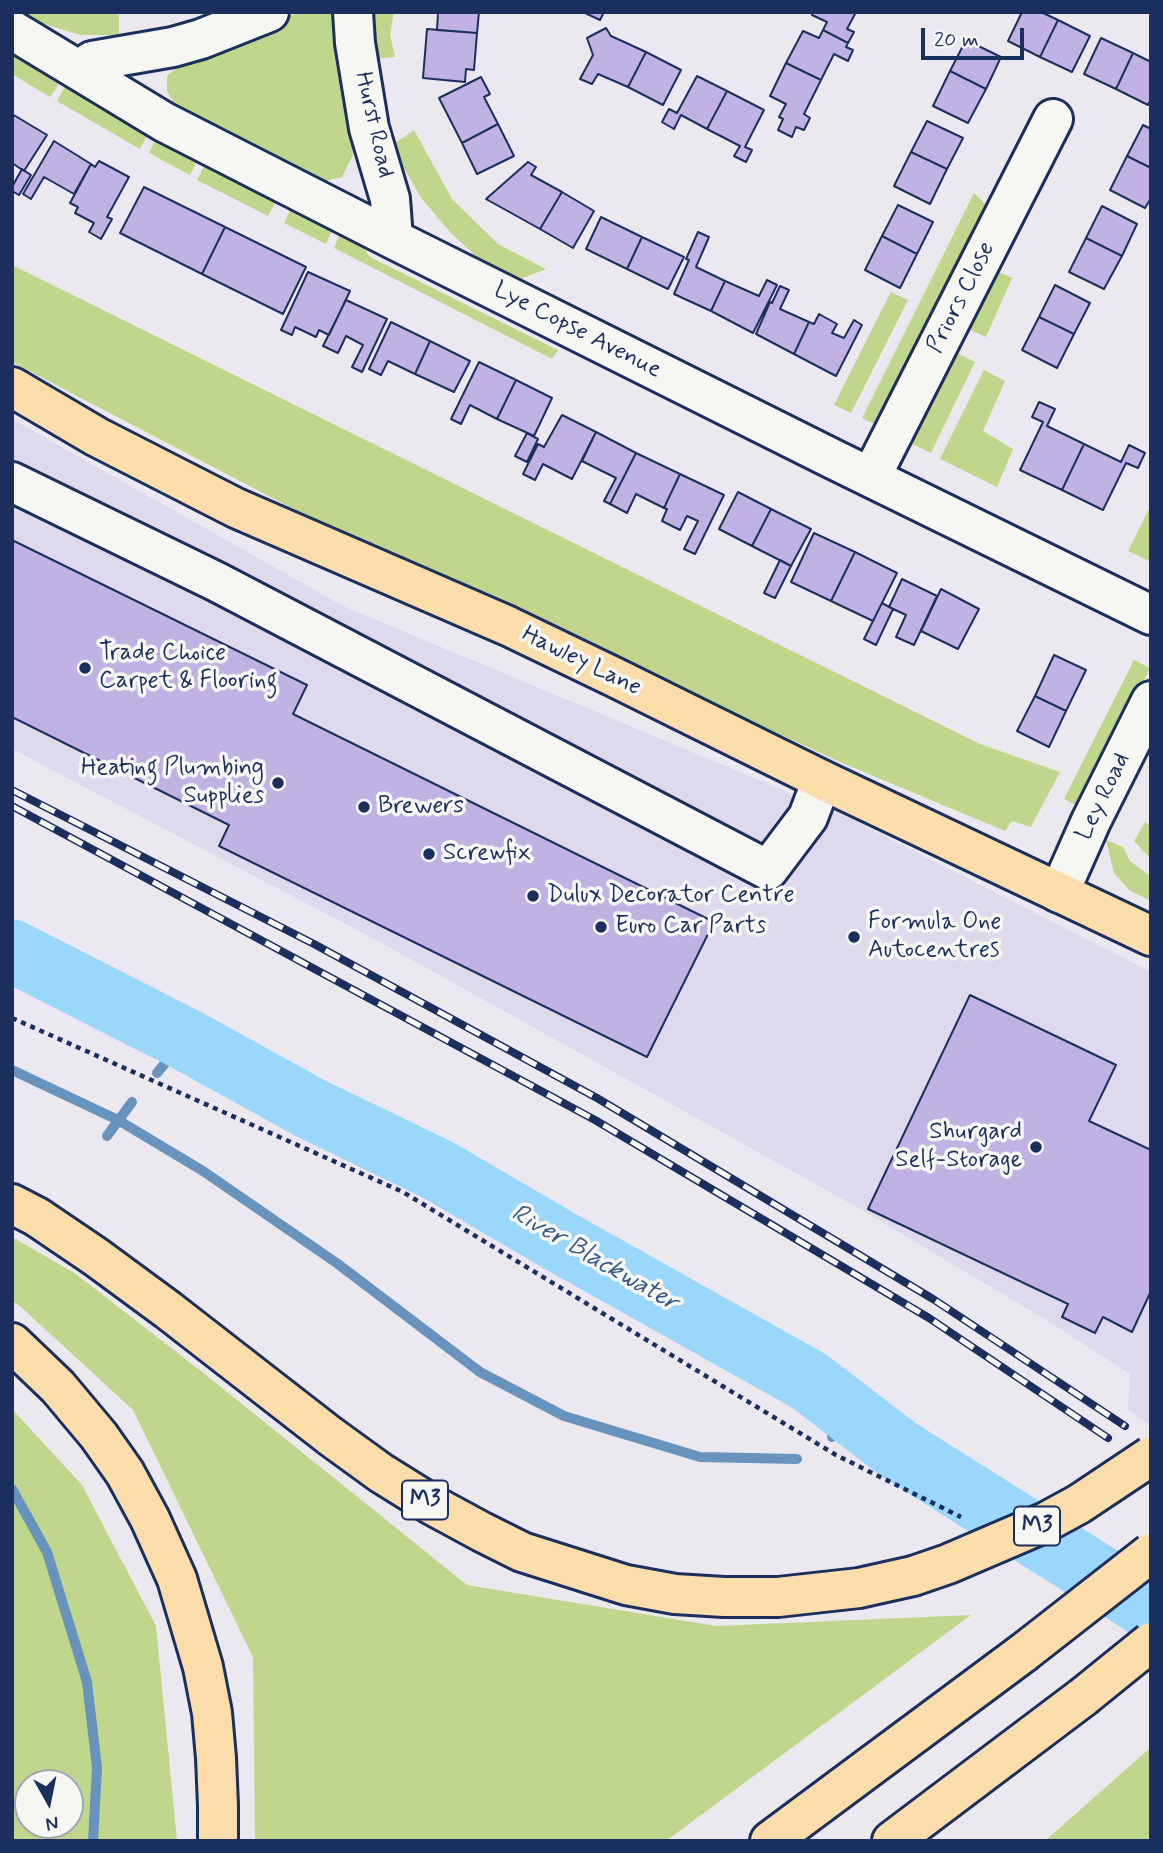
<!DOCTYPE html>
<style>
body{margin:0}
#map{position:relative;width:1163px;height:1853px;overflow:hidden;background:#ebe9ef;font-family:Mynerve,sans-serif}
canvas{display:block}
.frame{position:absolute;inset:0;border:14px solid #1b2f5e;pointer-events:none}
.north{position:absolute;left:14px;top:1769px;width:70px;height:70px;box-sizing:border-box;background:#f6f6f2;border:2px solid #9ea6b7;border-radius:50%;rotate:171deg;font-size:19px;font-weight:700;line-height:28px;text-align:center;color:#1b2f5e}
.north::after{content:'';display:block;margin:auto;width:24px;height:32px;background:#1b2f5e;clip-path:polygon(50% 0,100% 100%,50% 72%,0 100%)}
.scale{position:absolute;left:921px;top:28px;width:103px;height:32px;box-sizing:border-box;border:4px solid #1b2f5e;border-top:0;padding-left:9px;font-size:21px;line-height:24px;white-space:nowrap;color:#1b2f5e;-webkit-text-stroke:5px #f6f6f2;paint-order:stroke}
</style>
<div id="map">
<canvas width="1163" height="1853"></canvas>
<div class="frame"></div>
<div class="north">N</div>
<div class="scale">20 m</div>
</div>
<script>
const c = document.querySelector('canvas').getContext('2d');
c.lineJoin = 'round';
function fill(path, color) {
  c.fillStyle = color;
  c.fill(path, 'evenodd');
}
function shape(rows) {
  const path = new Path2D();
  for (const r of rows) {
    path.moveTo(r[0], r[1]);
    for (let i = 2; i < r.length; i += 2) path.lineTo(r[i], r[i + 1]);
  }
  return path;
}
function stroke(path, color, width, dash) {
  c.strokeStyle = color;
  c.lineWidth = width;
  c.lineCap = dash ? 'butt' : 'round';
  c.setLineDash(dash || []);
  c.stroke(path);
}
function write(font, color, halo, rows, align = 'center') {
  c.font = font + ' Mynerve,sans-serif';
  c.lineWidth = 7;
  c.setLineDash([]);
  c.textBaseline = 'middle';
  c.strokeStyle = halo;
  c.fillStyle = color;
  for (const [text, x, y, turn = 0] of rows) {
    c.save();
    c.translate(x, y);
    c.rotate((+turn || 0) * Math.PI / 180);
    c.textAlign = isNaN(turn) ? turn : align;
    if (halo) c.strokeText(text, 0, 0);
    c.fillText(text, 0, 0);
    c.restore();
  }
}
const built = shape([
 [12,419,343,606,845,816,1151,972,1151,1425,1128,1410,1130,1374,1048,1321,855,1206,378,941,12,749]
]);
const green = shape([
 [15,12,107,12,119,15,119,35,81,35,30,20],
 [298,12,336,12,353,155,342,177,322,182,180,114,167,91,167,76,179,66,270,28],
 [370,12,394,12,390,35,395,57,369,59],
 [12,45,63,78,50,97,12,74],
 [68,81,150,130,140,149,57,101],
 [414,130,452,199,498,244,546,269,518,280,492,271,451,233,422,199,391,146],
 [158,135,200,156,190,175,149,153],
 [207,161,279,196,268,216,197,180],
 [974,193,992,211,885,429,862,418],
 [293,204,335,224,326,244,284,223],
 [342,228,353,234,370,257,558,350,552,359,334,248],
 [12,265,980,744,1060,772,1031,827,1012,821,1005,831,840,762,305,515,12,362],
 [988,267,1012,278,986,337,961,326],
 [891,292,908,300,851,413,834,405],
 [950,350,975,362,931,453,906,441],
 [984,370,1005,381,983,431,1013,449,997,487,940,459],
 [1151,505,1151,562,1128,551],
 [1134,660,1150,668,1080,807,1064,799],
 [1145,822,1151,826,1151,859,1134,841],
 [1106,840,1123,847,1130,861,1151,877,1151,901,1129,890,1114,873],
 [12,1237,76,1274,206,1375,467,1585,716,1626,971,1615,666,1841,255,1841,253,1657,133,1410,21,1307,12,1301],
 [12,1409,82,1485,156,1626,177,1841,12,1841],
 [28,1783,70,1783,70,1825,28,1825],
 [1151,1747,1151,1841,1045,1841]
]);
const stream = shape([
 [12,1070,118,1120,203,1171,338,1264,480,1372,564,1416,700,1457,797,1459],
 [157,1073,185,1039],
 [107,1136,132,1102],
 [832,1437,856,1417],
 [12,1489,47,1552,87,1682,97,1768,93,1841]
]);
const river = shape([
 [12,951,185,1039,310,1108,438,1170,563,1243,809,1381,899,1450,1151,1609]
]);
const building = shape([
 [438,12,479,12,477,33,437,30,438,12],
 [583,12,604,12,600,20,583,12],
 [813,12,856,12,847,29,854,32,848,43,823,30,827,22,812,15,813,12],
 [1022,12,1041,12,1058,20,1040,57,1008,41,1022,12],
 [1058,20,1090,36,1072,72,1040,57,1058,20],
 [606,28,611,36,646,52,628,87,598,74,592,84,580,79,593,55,587,38,606,28],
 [427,29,477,33,474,70,466,69,465,82,423,78,427,29],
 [823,30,848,43,846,47,853,50,848,61,834,54,821,80,786,63,803,31,819,38,823,30],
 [1101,38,1133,53,1116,89,1084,74,1101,38],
 [966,40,1001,57,986,89,950,71,966,40],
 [646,52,681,70,663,105,628,87,646,52],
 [1133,53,1151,62,1151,99,1148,105,1116,89,1133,53],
 [786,63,821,80,804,114,810,118,804,130,796,127,792,137,778,130,783,119,779,117,786,104,770,96,786,63],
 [950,71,986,89,968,123,933,106,950,71],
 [697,76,727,91,707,129,681,115,674,129,662,122,669,109,677,113,697,76],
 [481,77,490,94,484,97,498,124,462,143,439,98,481,77],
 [727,91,764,110,745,147,752,150,746,162,734,156,740,146,707,129,727,91],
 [12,114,47,135,24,171,12,163,12,114],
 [927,121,963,138,947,169,911,152,927,121],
 [498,124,514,156,477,174,462,143,498,124],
 [1143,125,1151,129,1151,168,1127,156,1143,125],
 [54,141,91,164,74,194,44,177,31,199,23,194,54,141],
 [911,152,947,169,930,204,894,186,911,152],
 [1127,156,1151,168,1151,198,1145,208,1110,190,1127,156],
 [99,161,129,177,107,217,112,219,101,239,89,232,94,223,75,213,78,207,70,203,91,164,95,167,99,161],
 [528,162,536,167,531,175,562,192,540,229,486,199,528,162],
 [22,169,31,175,19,195,12,191,12,187,22,169],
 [144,187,225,227,202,274,120,233,144,187],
 [562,192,594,211,573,248,540,229,562,192],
 [898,205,933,222,917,254,882,236,898,205],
 [1102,206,1137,224,1122,256,1086,238,1102,206],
 [601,217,642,237,627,269,586,249,601,217],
 [225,227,306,267,283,314,202,274,225,227],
 [698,232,709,237,696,267,725,281,711,311,674,294,689,260,686,259,698,232],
 [882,236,917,254,900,288,865,270,882,236],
 [642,237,684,257,668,289,627,269,642,237],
 [1086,238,1122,256,1104,289,1069,272,1086,238],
 [308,272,350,291,329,335,319,330,316,337,295,327,292,335,281,330,308,272],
 [767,280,777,285,753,333,711,311,725,281,759,296,767,280],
 [1055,285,1090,303,1074,334,1039,317,1055,285],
 [780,286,789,290,780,309,809,322,794,354,756,334,770,302,772,303,780,286],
 [346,300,387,319,362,372,352,367,363,345,346,336,338,353,323,346,346,300],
 [819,314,837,324,832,333,844,338,854,320,862,325,836,376,794,354,809,322,814,324,819,314],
 [1039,317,1074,334,1057,368,1022,350,1039,317],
 [391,322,430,341,415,374,388,361,381,375,369,369,391,322],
 [430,341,470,361,454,392,415,374,430,341],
 [479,362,516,380,497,419,470,405,461,424,451,419,479,362],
 [516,380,552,398,534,436,497,419,516,380],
 [1039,402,1055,409,1047,426,1084,444,1062,490,1020,470,1043,422,1032,417,1039,402],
 [562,415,596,432,572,479,543,464,535,480,523,474,538,444,544,447,562,415],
 [596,432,636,453,610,504,604,501,616,478,582,461,596,432],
 [527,433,538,439,527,462,515,456,527,433],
 [1084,444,1121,462,1129,445,1145,453,1138,468,1126,463,1103,510,1062,490,1084,444],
 [636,453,680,474,664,508,636,494,627,513,610,504,636,453],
 [680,474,724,495,695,554,684,549,698,521,687,516,680,530,662,521,667,509,664,508,680,474],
 [738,492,771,509,752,546,719,529,738,492],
 [771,509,811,529,791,566,752,546,771,509],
 [814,533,855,552,831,601,791,582,814,533],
 [12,540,307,685,293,714,714,922,647,1057,219,846,229,825,12,717,12,540],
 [855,552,897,573,873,621,831,601,855,552],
 [780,560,791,566,775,598,764,593,780,560],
 [902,579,937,596,914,645,896,637,906,615,889,607,902,579],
 [941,589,979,609,958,649,921,631,941,589],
 [882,603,893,609,876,645,864,639,882,603],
 [1054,655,1086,670,1066,711,1035,696,1054,655],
 [1035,696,1066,711,1049,747,1017,731,1035,696],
 [970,995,1116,1065,1089,1121,1151,1150,1151,1291,1132,1332,1103,1317,1095,1333,1062,1317,1068,1304,868,1209,970,995]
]);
const path = shape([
 [12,1018,403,1192,836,1455,961,1517]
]);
const minor = shape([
 [353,12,355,43,369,128,390,199,393,239],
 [12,30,164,122,393,239,833,459,1151,615],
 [80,70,92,61,173,47,201,39,269,12],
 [871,477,1053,119],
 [12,482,217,582,768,870,808,817,822,780],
 [1059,893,1091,821,1151,701]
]);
const major = shape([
 [12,387,97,437,236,508,508,626,616,678,822,780,1151,936]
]);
const highway = shape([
 [12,1204,37,1217,96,1257,168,1310,330,1436,381,1473,434,1506,482,1532,522,1552,626,1585,675,1594,724,1597,778,1597,859,1588,913,1576],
 [12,1343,58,1387,99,1436,125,1473,150,1519,177,1579,203,1667,212,1713,216,1758,218,1806,218,1841],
 [770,1841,1023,1653],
 [892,1841,1083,1697]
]);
const rail = shape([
 [12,790,314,944,597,1098,933,1299,1125,1426],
 [12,806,595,1120,929,1318,1108,1438]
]);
const highwayBridge = shape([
 [913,1576,948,1564,1046,1522,1079,1504,1151,1456],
 [1023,1653,1151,1553],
 [1083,1697,1151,1642]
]);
const markers = [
 [85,668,7,"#1b2f5e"],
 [278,783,7,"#1b2f5e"],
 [364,807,7,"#1b2f5e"],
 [429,854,7,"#1b2f5e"],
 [533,896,7,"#1b2f5e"],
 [601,927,7,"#1b2f5e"],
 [854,937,7,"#1b2f5e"],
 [1036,1147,7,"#1b2f5e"]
];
const shields = [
 [425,1500,46],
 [1037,1526,46]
];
const shieldNames = [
 ["M3",425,1500],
 ["M3",1037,1526]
];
const streetNames = [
 ["Hurst Road",373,125,77],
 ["Priors Close",962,298,-63],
 ["Lye Copse Avenue",577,331,27],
 ["Hawley Lane",581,662,26],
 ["Ley Road",1104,797,-64]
];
const poiNames = [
 ["Trade Choice",99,654],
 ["Carpet & Flooring",99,682],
 ["Heating Plumbing",264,769,"right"],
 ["Supplies",264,797,"right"],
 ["Brewers",378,807],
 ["Screwfix",443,854],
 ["Dulux Decorator Centre",547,896],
 ["Formula One",868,923],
 ["Autocentres",868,951],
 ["Euro Car Parts",615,927],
 ["Shurgard",1022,1133,"right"],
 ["Self-Storage",1022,1161,"right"]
];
const waterNames = [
 ["River Blackwater",594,1259,30]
];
fill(built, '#ded9ec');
fill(green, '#c0d68c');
stroke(stream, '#6893bc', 10);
stroke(river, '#9bd6fb', 63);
fill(building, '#c0b3e4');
stroke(building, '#1b2f5e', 2);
stroke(minor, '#1b2f5e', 44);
stroke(major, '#1b2f5e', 44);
stroke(highway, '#1b2f5e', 44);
stroke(path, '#1b2f5e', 4.5, [5, 5]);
stroke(minor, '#f6f6f2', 38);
stroke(major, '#faddab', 38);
stroke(highway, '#faddab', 38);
stroke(rail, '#1b2f5e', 8);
stroke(rail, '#f6f6f2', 5, [16]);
stroke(highwayBridge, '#1b2f5e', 44, []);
stroke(highwayBridge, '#faddab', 38);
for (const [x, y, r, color] of markers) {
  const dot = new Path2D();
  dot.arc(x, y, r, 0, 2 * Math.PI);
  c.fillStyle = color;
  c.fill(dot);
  stroke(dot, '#f6f6f2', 2.5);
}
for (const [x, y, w] of shields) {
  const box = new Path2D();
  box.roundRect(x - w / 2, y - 19.5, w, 39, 5);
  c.fillStyle = '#f6f6f2';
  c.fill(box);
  stroke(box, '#1b2f5e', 2);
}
write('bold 23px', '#1b2f5e', null, shieldNames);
write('24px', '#1b2f5e', '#f6f6f2', streetNames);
write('24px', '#1b2f5e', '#f6f6f2', poiNames, 'left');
write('italic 26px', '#3b5985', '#f6f6f2', waterNames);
</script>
